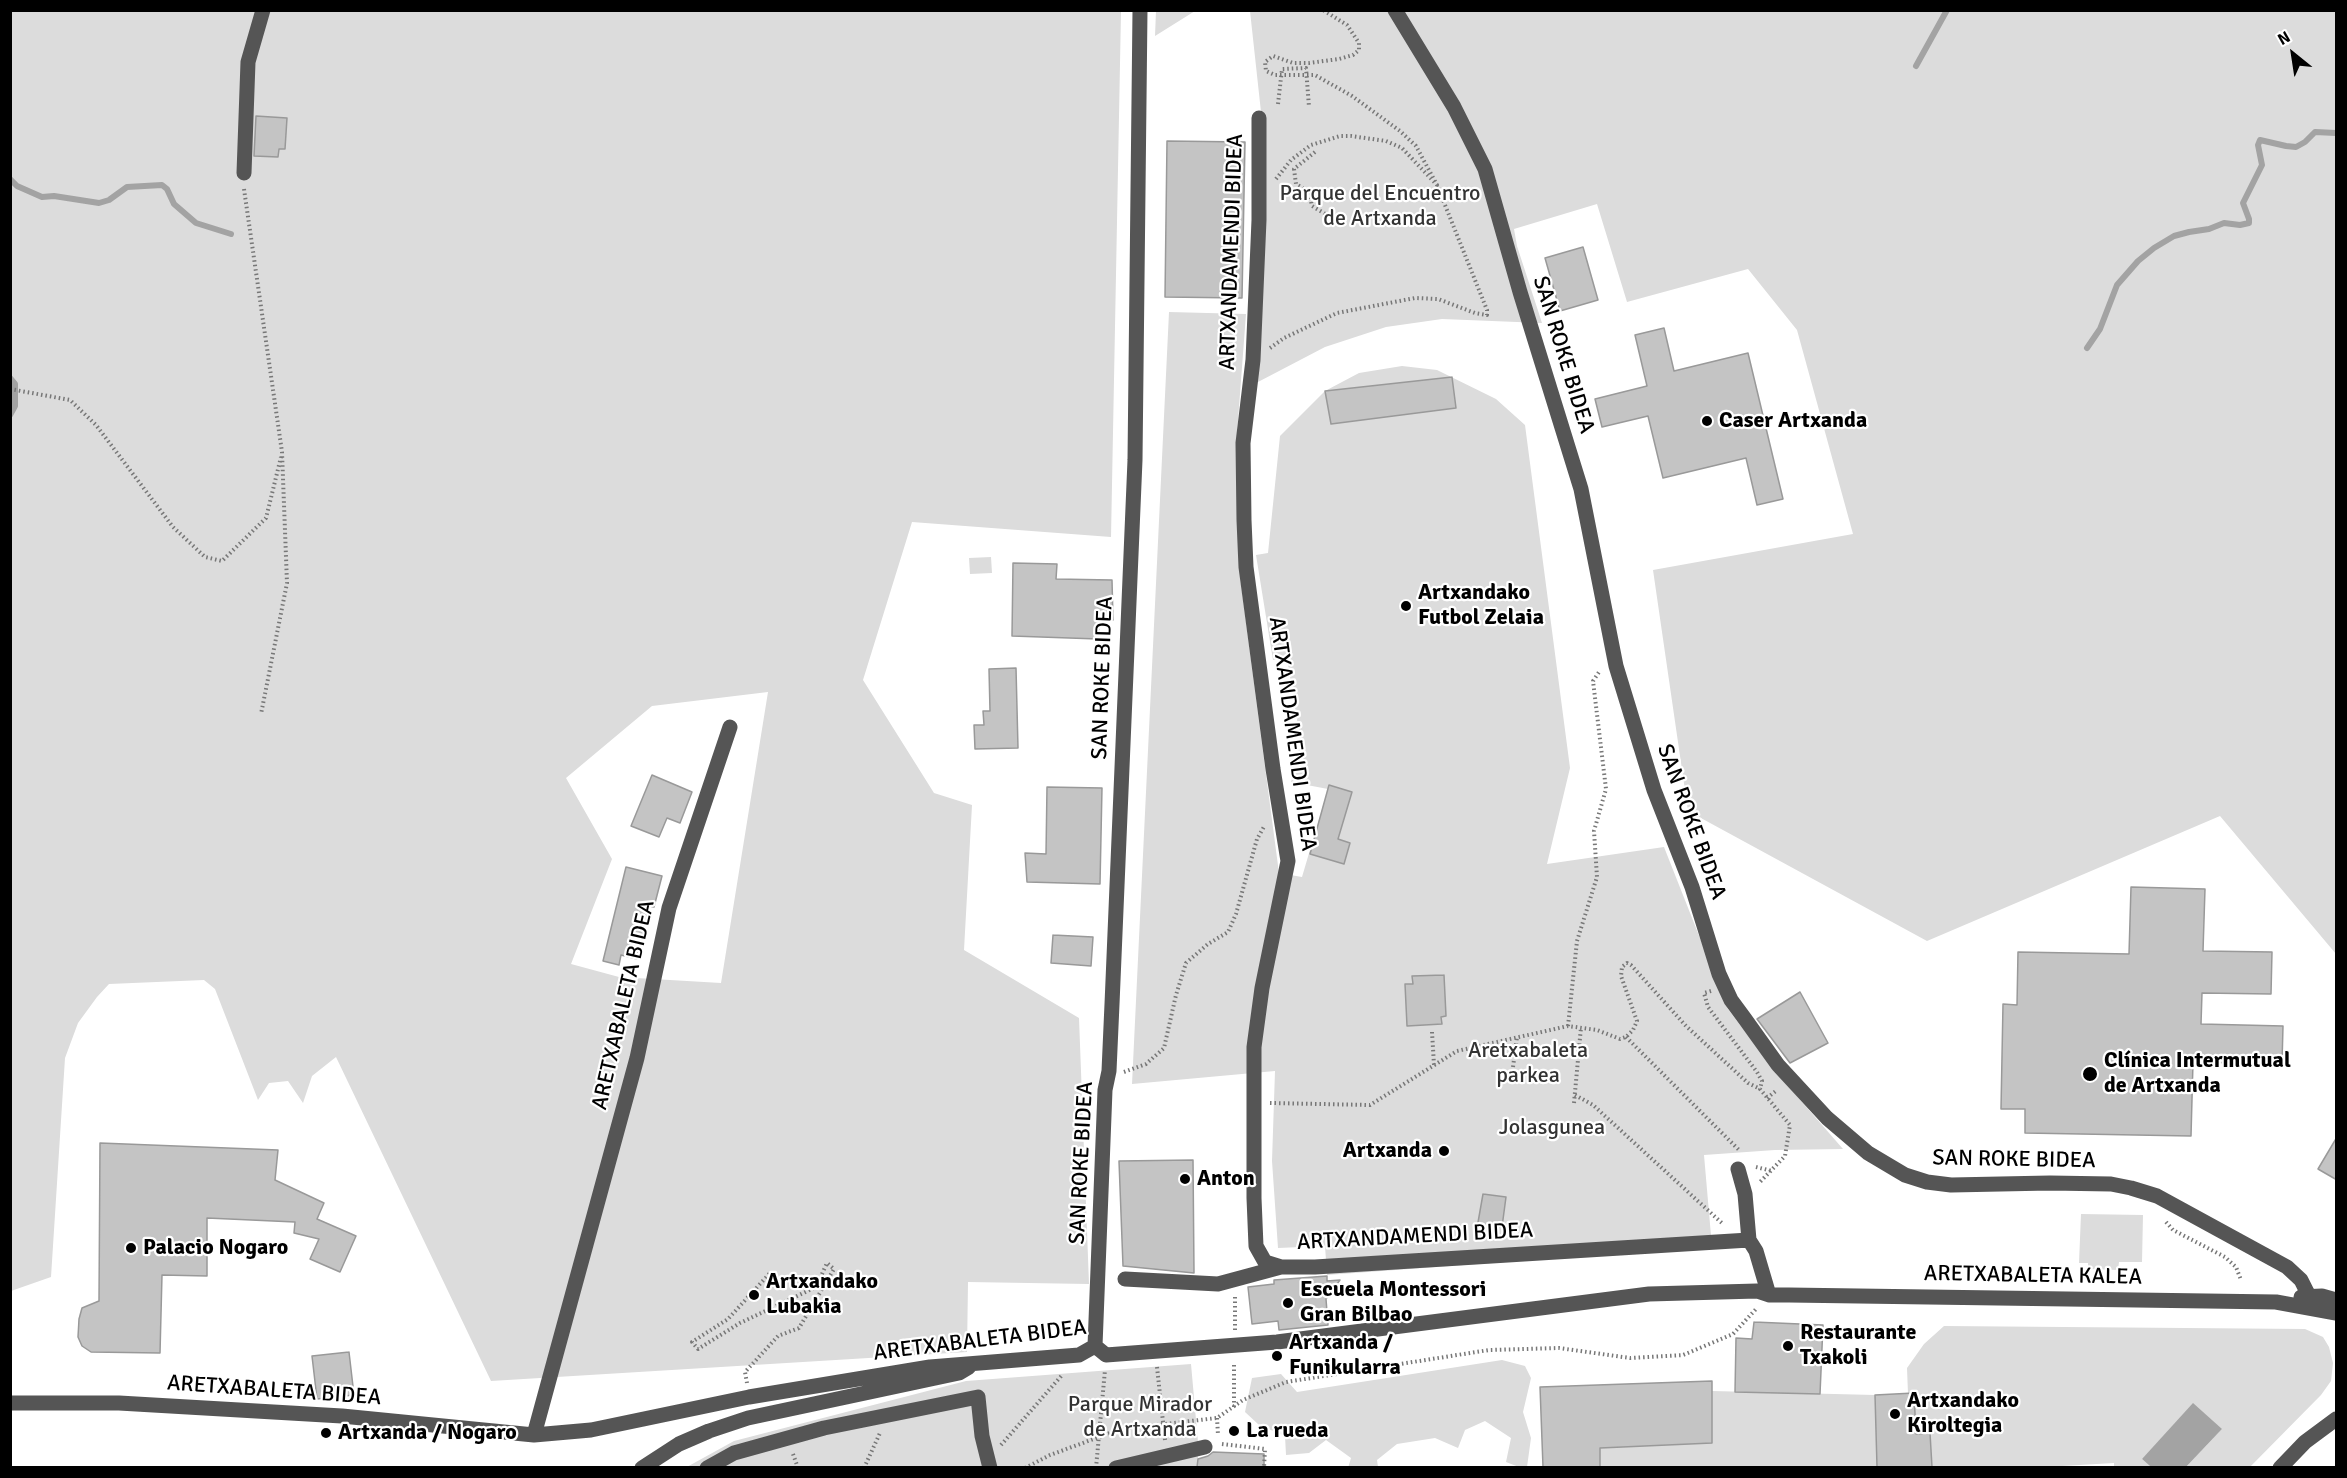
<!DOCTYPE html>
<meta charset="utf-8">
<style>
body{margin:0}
#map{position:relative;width:2347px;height:1478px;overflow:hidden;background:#fff;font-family:Signika,sans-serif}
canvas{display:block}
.frame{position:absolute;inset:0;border:12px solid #000;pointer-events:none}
.north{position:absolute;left:2263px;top:24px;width:60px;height:60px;-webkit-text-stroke:4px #fff;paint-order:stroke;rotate:330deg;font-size:16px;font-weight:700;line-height:24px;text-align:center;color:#000}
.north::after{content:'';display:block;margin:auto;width:21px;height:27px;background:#000;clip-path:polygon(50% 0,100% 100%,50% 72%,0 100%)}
</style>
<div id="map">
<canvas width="2347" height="1478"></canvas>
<div class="frame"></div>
<div class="north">N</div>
</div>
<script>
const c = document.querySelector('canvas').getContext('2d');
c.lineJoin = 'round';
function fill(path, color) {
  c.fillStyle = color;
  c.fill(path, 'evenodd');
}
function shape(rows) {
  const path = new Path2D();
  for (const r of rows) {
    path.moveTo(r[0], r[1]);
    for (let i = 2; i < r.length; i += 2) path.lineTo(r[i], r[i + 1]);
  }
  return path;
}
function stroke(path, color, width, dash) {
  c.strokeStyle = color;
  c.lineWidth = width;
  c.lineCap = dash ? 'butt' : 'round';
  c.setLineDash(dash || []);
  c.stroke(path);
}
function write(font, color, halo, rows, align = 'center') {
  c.font = font + ' Signika,sans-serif';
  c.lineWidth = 4.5;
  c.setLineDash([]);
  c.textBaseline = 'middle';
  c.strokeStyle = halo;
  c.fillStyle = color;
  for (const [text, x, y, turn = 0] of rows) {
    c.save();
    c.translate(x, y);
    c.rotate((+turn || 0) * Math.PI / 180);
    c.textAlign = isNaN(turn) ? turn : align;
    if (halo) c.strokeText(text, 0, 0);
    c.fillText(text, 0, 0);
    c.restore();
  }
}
const green = shape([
 [11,11,1121,11,1111,537,912,522,863,680,934,793,972,805,964,950,1079,1018,1089,1284,968,1282,967,1352,491,1381,336,1057,312,1076,303,1103,288,1081,269,1083,258,1100,215,989,204,980,109,984,97,997,78,1023,65,1058,51,1277,11,1291],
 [768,692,721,983,619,977,571,964,612,859,566,778,652,706],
 [1156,11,1156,10,1195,11,1155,36],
 [1250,11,2336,11,2336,954,2220,816,1927,941,1688,811,1653,570,1853,534,1797,330,1748,269,1627,302,1597,204,1514,229,1517,246,1542,323,1442,319,1386,327,1325,347,1258,382,1261,112],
 [1169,312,1246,314,1236,447,1240,577,1279,873,1302,877,1328,789,1291,782,1297,763,1300,738,1291,683,1287,658,1273,660,1256,555,1268,553,1280,436,1325,391,1359,373,1402,366,1437,370,1496,399,1525,425,1570,768,1547,864,1664,847,1728,1009,1774,1070,1843,1149,1775,1150,1704,1155,1712,1247,1327,1275,1325,1246,1278,1248,1272,1161,1275,1071,1132,1084],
 [991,557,992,573,970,574,969,558],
 [2081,1214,2143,1215,2142,1262,2119,1262,2118,1270,2088,1269,2088,1263,2079,1263],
 [1944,1326,2305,1329,2323,1337,2329,1347,2333,1363,2331,1381,2321,1395,2249,1468,2186,1467,2222,1429,2142,1459,2151,1467,2114,1467,2114,1463,2028,1468,1543,1467,1540,1387,1711,1381,1712,1391,1875,1395,1908,1394,1907,1368,1924,1344],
 [1502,1360,1525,1366,1531,1378,1523,1412,1531,1438,1527,1467,1519,1467,1506,1462,1511,1438,1485,1421,1465,1430,1458,1448,1435,1438,1397,1444,1377,1460,1378,1467,1348,1468,1351,1458,1326,1440,1309,1453,1286,1455,1285,1436,1259,1425,1245,1412,1252,1378,1281,1374,1297,1392],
 [1191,1364,1198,1442,1198,1467,685,1468,734,1441,966,1381]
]);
const water = shape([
 [2193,1403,2222,1429,2186,1467,2151,1467,2142,1459]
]);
const stream = shape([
 [1916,66,1947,10],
 [10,179,17,186,42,197,54,196,99,203,109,200,127,187,162,185,167,189,174,204,196,223,231,234],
 [2087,348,2100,329,2117,285,2138,261,2154,248,2174,236,2189,232,2209,229,2224,223,2240,225,2249,223,2249,219,2243,203,2262,165,2258,145,2260,140,2286,146,2296,147,2305,142,2315,132,2336,133],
 [10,378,15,384,15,406,10,415]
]);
const building = shape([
 [256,116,287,118,285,149,279,149,278,157,254,156,256,116],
 [1167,141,1245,142,1242,298,1165,297,1167,141],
 [1583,247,1598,300,1560,311,1545,258,1583,247],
 [1664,328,1674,371,1748,353,1783,499,1757,505,1746,458,1663,478,1648,416,1602,427,1595,399,1647,386,1635,335,1664,328],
 [1452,377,1456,408,1331,424,1325,391,1452,377],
 [1013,563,1057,564,1056,579,1112,580,1113,620,1100,621,1098,639,1012,636,1013,563],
 [1016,668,1018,748,975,749,974,725,984,725,983,711,990,711,989,669,1016,668],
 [652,775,692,792,680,823,667,818,659,837,631,826,652,775],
 [1329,785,1352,792,1338,839,1350,843,1344,864,1310,854,1329,785],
 [1047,787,1102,788,1100,884,1027,882,1025,853,1046,854,1047,787],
 [626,867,662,876,654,907,649,906,637,959,621,955,619,965,603,961,626,867],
 [2131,887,2205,889,2203,951,2272,952,2271,994,2202,993,2201,1024,2283,1026,2282,1064,2193,1062,2191,1136,2025,1133,2025,1109,2001,1109,2003,1004,2017,1005,2018,952,2129,954,2131,887],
 [1053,935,1093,937,1091,966,1051,963,1053,935],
 [1444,975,1446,1016,1441,1017,1442,1024,1407,1026,1405,984,1413,984,1412,976,1444,975],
 [1800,992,1828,1043,1790,1063,1757,1019,1800,992],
 [2337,1137,2337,1180,2318,1169,2337,1137],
 [100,1143,278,1150,275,1180,324,1203,317,1219,356,1236,340,1272,310,1259,319,1239,294,1233,295,1222,207,1218,207,1276,162,1275,160,1353,91,1352,82,1346,78,1337,79,1319,82,1308,99,1301,100,1143],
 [1193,1160,1194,1273,1123,1266,1119,1161,1193,1160],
 [1483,1194,1506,1197,1502,1227,1477,1228,1483,1194],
 [1327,1276,1327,1281,1340,1280,1326,1299,1328,1325,1279,1330,1278,1321,1252,1324,1248,1287,1274,1284,1274,1280,1327,1276],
 [1754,1322,1823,1325,1820,1394,1735,1392,1736,1338,1752,1339,1754,1322],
 [349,1352,354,1395,317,1399,312,1356,349,1352],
 [1712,1381,1712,1443,1600,1448,1600,1467,1543,1467,1540,1387,1712,1381],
 [1914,1393,1916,1434,1930,1433,1932,1467,1877,1467,1875,1395,1914,1393],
 [1213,1452,1264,1454,1264,1467,1197,1467,1198,1459,1208,1456,1213,1452]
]);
const path = shape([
 [1315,152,1294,169,1296,184,1309,192,1312,206,1327,215],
 [1276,179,1291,160,1311,145,1340,136,1351,136,1386,141,1402,148,1437,185,1416,146,1400,131,1352,96,1315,75,1275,75,1266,71,1265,62,1273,56,1293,63,1309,63,1339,59,1353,55,1359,50,1359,43,1347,25,1323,10],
 [244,189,282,452,287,583,261,714],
 [1270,348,1284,338,1337,313,1415,298,1438,299,1475,313,1487,315,1487,310,1437,185],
 [10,389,70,400,96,425,173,527,205,557,222,561,266,518,281,457],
 [1711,991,1704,993,1708,1007,1757,1072,1762,1081,1760,1089,1790,1125,1785,1156,1760,1182],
 [1568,1026,1577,941,1597,877,1594,831,1606,789,1593,681,1599,672],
 [1432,1032,1434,1065],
 [1626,1037,1740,1151],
 [1513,1067,1517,1037],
 [1124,1072,1146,1064,1164,1048,1176,995,1186,963,1208,944,1228,932,1236,914,1257,839,1265,825],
 [1575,1095,1593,1105,1723,1224],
 [1767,1098,1777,1090],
 [1270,1103,1370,1105,1457,1051,1568,1026,1597,1030,1620,1039,1626,1037,1633,1030,1637,1021,1621,976,1622,967,1627,963,1631,965,1686,1026,1748,1083,1760,1089],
 [1574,1103,1581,1027],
 [1756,1167,1772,1171],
 [2166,1222,2173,1230,2225,1257,2236,1267,2241,1280],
 [1235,1330,1235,1296],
 [1157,1367,1165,1440],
 [747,1383,745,1372,778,1336,799,1328,834,1269,827,1263,816,1287,740,1323,698,1349,692,1342,728,1319,770,1273],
 [1234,1407,1234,1362],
 [1217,1418,1218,1435],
 [1222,1444,1265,1449,1264,1468],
 [1001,1445,1063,1374],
 [793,1454,798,1468],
 [864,1468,880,1433],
 [1025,1468,1050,1455,1121,1429,1217,1418,1243,1400,1286,1382,1489,1350,1559,1348,1630,1358,1683,1355,1733,1334,1756,1309],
 [1096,1468,1105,1370]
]);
const minor = shape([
 [1395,10,1454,107,1485,169,1520,292,1581,489,1616,666,1654,790,1692,887,1719,974,1731,1000,1745,1019,1778,1065,1827,1118,1868,1153,1905,1175,1927,1182,1951,1185,2050,1183,2111,1184,2131,1188,2157,1196,2287,1267,2301,1280,2309,1296],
 [1259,118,1259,220,1253,360,1243,443,1244,520,1246,567,1273,769,1288,861,1262,988,1254,1047,1254,1198,1256,1246,1265,1262,1281,1267,1315,1267,1749,1240,1756,1251,1769,1295],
 [244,173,248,62,263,10],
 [1738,1169,1745,1194,1749,1240],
 [1125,1279,1218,1284,1281,1267],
 [2301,1297,2322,1296,2336,1300],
 [1095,1346,1105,1090,1109,1071,1112,1004,1135,460,1140,10],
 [1095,1346,1106,1355,1277,1342,1649,1294,1757,1291,1769,1295,1789,1295,2276,1302,2336,1313],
 [10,1403,119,1403,342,1416,534,1435,591,1430,749,1397,930,1367,1079,1355,1095,1346],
 [534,1435,637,1058,669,908,730,727],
 [642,1468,679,1444,709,1431,748,1418,959,1373,969,1367],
 [707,1468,734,1453,824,1428,978,1397,982,1436,990,1468],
 [1116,1468,1205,1447],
 [2280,1468,2305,1442,2336,1419]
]);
const pathBridge = shape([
 [1278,104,1282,69,1306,68,1309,107]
]);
const markers = [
 [1707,421,6,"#000"],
 [1406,606,6,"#000"],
 [2090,1074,8,"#000"],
 [1444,1151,6,"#000"],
 [1185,1179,6,"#000"],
 [131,1248,6,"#000"],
 [754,1295,6,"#000"],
 [1288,1303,6,"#000"],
 [1788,1346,6,"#000"],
 [1277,1356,6,"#000"],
 [1895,1414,6,"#000"],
 [1234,1431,6,"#000"],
 [326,1433,6,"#000"]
];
const parkNames = [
 ["Parque del Encuentro",1380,194],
 ["de Artxanda",1380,219],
 ["Aretxabaleta",1528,1051],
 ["parkea",1528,1076],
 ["Jolasgunea",1552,1128],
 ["Parque Mirador",1140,1405],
 ["de Artxanda",1140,1430]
];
const streetNames = [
 ["ARTXANDAMENDI BIDEA",1232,252,-88],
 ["SAN ROKE BIDEA",1563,355,73],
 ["SAN ROKE BIDEA",1103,678,-88],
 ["ARTXANDAMENDI BIDEA",1292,734,82],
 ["SAN ROKE BIDEA",1691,822,70],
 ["ARETXABALETA BIDEA",624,1005,-77],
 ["SAN ROKE BIDEA",2014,1160,1],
 ["SAN ROKE BIDEA",1082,1163,-87],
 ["ARTXANDAMENDI BIDEA",1415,1237,-3],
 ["ARETXABALETA KALEA",2033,1276,1],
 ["ARETXABALETA BIDEA",980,1341,-7],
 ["ARETXABALETA BIDEA",274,1391,4]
];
const poiNames = [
 ["Caser Artxanda",1719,421],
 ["Artxandako",1418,593],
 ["Futbol Zelaia",1418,618],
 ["Clínica Intermutual",2104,1061],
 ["de Artxanda",2104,1086],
 ["Artxanda",1432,1151,"right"],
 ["Anton",1197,1179],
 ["Palacio Nogaro",143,1248],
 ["Artxandako",766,1282],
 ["Lubakia",766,1307],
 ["Escuela Montessori",1300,1290],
 ["Gran Bilbao",1300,1315],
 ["Restaurante",1800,1333],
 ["Txakoli",1800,1358],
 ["Artxanda /",1289,1343],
 ["Funikularra",1289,1368],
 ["Artxandako",1907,1401],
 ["Kiroltegia",1907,1426],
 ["La rueda",1246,1431],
 ["Artxanda / Nogaro",338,1433]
];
fill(green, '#dcdcdc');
fill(water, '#a3a3a3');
stroke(stream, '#a3a3a3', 6);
fill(building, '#c4c4c4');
stroke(building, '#999', 1.5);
stroke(path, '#777', 4, [1.5, 3]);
stroke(minor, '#555', 15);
stroke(pathBridge, '#777', 4, [1.5, 3]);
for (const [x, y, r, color] of markers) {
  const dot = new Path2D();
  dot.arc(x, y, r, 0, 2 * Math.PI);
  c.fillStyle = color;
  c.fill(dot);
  stroke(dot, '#fff', 2);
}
write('22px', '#333', '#fff', parkNames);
write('22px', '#000', '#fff', streetNames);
write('bold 22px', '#000', '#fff', poiNames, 'left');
</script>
